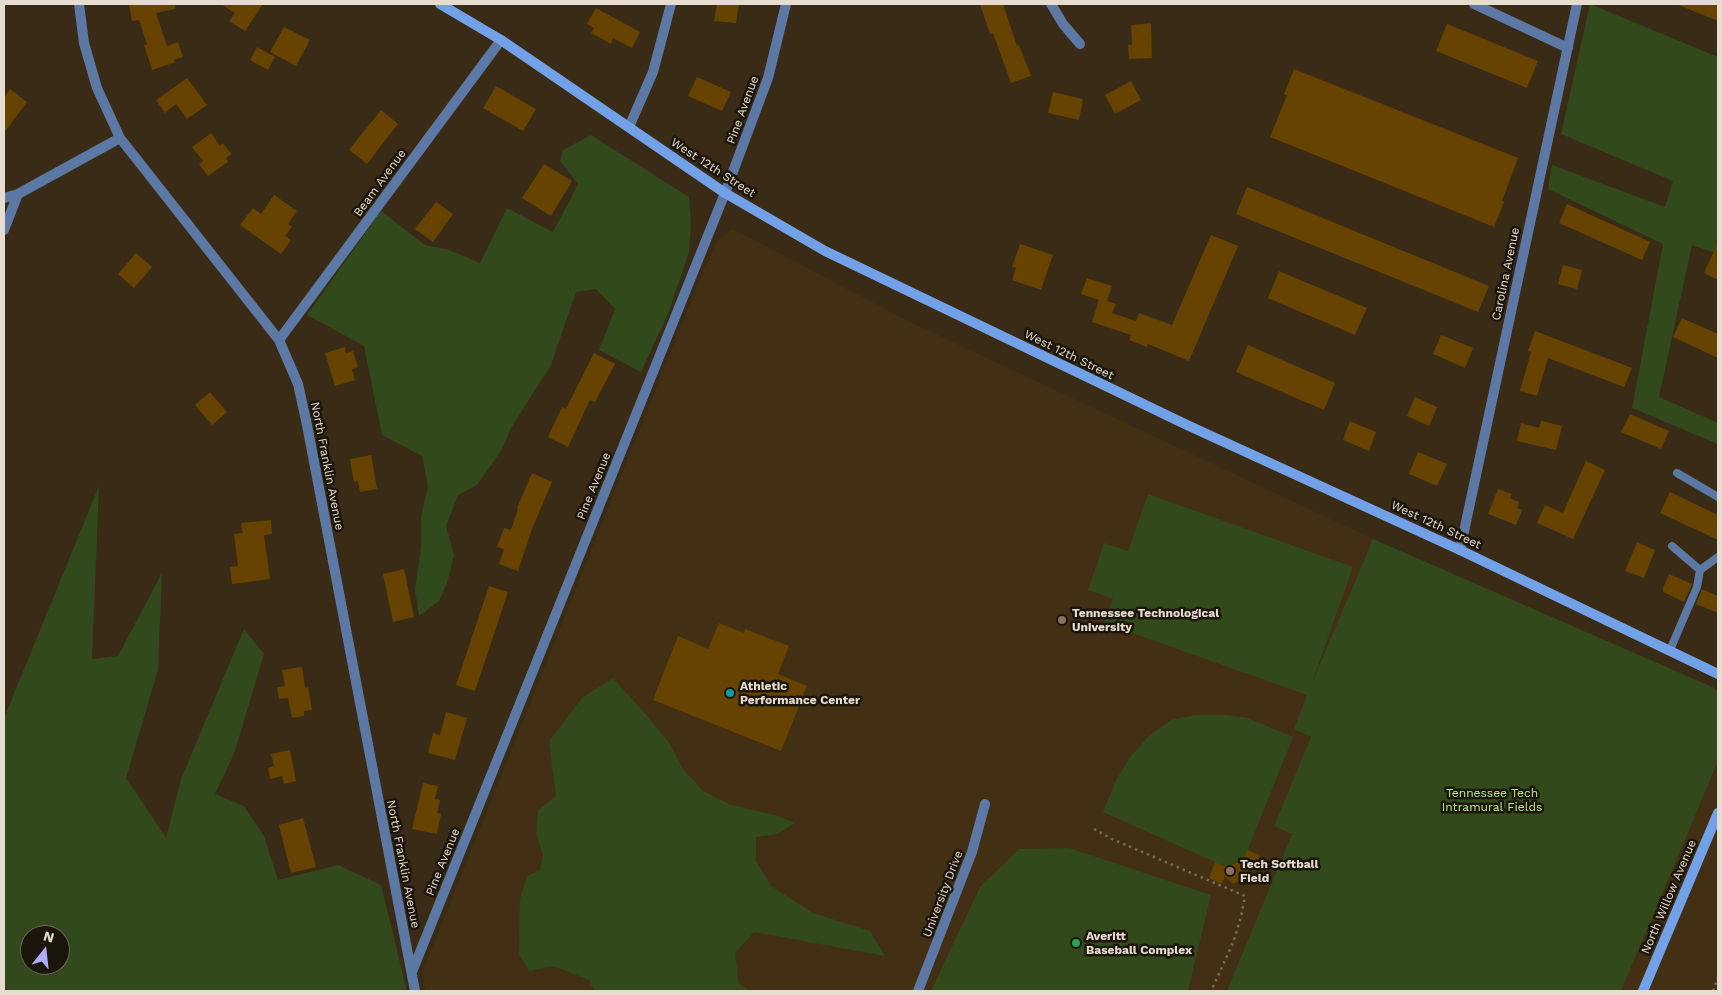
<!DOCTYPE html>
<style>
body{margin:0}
#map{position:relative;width:1722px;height:995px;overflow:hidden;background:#3a2b17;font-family:"Work Sans",sans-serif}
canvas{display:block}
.frame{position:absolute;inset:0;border:5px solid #e6ddd0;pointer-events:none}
.north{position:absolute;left:20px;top:925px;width:50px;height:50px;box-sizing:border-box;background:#1c150c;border:1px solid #6d655a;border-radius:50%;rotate:16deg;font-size:14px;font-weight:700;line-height:20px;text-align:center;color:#e6ddd0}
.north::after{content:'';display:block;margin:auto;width:18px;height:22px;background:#adaffb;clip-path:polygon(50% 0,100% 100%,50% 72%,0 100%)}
</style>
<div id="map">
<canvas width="1722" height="995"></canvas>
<div class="frame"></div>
<div class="north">N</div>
</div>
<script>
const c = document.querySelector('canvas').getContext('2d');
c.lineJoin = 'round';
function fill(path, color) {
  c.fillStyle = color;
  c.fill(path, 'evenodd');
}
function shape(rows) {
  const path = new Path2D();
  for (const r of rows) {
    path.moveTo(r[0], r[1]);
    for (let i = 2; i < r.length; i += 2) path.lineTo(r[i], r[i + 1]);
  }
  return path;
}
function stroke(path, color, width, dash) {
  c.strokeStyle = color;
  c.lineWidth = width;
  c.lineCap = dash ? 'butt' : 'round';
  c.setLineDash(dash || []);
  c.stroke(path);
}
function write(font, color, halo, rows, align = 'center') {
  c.font = font + ' "Work Sans",sans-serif';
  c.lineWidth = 5;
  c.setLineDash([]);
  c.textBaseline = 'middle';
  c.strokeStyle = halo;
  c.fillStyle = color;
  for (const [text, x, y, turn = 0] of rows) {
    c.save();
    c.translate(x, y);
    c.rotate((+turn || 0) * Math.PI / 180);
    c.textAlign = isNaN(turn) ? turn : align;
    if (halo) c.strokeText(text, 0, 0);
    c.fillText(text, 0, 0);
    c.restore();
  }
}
const built = shape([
 [733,229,910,322,1373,539,1718,689,1718,991,426,991,422,973,707,262,719,238]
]);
const green = shape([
 [1590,4,1718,57,1718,254,1692,245,1659,397,1718,423,1718,444,1632,408,1663,244,1548,189,1552,165,1665,207,1673,181,1561,134],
 [591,135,689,197,691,223,689,252,668,314,641,372,599,350,615,309,596,289,576,292,551,365,511,428,501,451,477,485,458,495,446,526,454,555,447,583,439,601,419,616,415,590,421,547,421,517,428,486,422,456,382,435,364,346,307,315,381,211,425,245,449,250,480,263,507,208,553,232,578,184,560,161,563,150],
 [99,486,92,659,118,656,162,573,158,670,126,778,166,838,181,779,244,629,264,654,234,754,215,794,244,806,264,836,278,880,338,865,381,885,407,991,4,991,4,718],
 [30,935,60,935,60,965,30,965],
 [1148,494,1353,567,1312,683,1373,539,1712,687,1718,691,1718,761,1621,991,1227,991,1292,834,1274,826,1311,737,1294,729,1307,695,1104,623,1113,599,1088,590,1104,543,1128,551],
 [613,678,649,718,670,744,683,769,703,791,731,805,775,815,795,823,777,834,756,837,756,861,771,886,813,913,870,931,885,956,754,932,735,953,739,984,751,991,594,991,589,980,553,966,529,971,519,954,520,899,527,876,540,870,543,855,536,833,538,810,556,796,549,741,583,697],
 [1195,715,1228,715,1248,718,1293,737,1244,859,1226,867,1103,812,1116,780,1131,756,1149,736,1171,720],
 [1069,848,1211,895,1188,991,931,991,980,887,1019,849]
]);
const building = shape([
 [129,4,175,4,175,9,156,13,167,46,178,42,183,57,173,60,176,62,152,70,144,45,147,44,139,20,132,21],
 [221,4,263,4,245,31,229,21,235,13],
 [717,4,739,4,736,23,714,21],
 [980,4,1003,4,1017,46,1019,45,1031,76,1011,83,993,33,990,34],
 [1676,4,1718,4,1718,21],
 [596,8,640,32,632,48,613,38,611,44,591,33,594,28,587,24],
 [1151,23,1152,58,1129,59,1128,45,1132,45,1131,25],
 [1447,24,1538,61,1527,88,1436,51],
 [284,27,310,40,296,66,270,52],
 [257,47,275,57,268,70,250,60],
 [1294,69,1518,158,1502,201,1504,202,1494,227,1270,137,1287,95,1284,94],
 [697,77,731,92,722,111,688,96],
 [187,78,207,105,187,119,176,104,165,113,156,100],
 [1131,81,1141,100,1115,114,1105,95],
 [496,86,536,109,523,131,483,108],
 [10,89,27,102,4,133,4,98],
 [1053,92,1083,99,1079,120,1048,113],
 [381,110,398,124,367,164,349,150],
 [211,133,220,146,223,143,231,154,226,158,228,162,208,176,199,164,203,161,192,147],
 [544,164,572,181,551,216,522,198],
 [1247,187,1489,286,1478,312,1236,214],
 [274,195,297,211,288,224,292,227,285,236,291,240,281,254,240,225,253,208,261,214],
 [436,202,453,214,433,242,415,229],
 [1567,204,1650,242,1642,260,1559,223],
 [1211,235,1238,246,1189,361,1148,344,1147,347,1129,340,1131,335,1092,322,1099,300,1081,294,1087,278,1112,286,1107,301,1116,304,1112,313,1136,321,1139,313,1172,325],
 [1718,242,1718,280,1704,273],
 [1020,244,1053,255,1041,290,1012,280,1016,268,1012,267],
 [136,253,152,267,134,288,118,274],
 [1563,265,1582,270,1577,289,1558,284],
 [1279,271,1367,308,1355,335,1268,298],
 [1682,318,1718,334,1718,358,1673,337],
 [1535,331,1632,368,1624,387,1548,358,1537,396,1520,391,1531,352,1528,351],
 [1441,335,1473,348,1465,368,1433,354],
 [1248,345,1335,383,1324,410,1236,372],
 [345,347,346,353,353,351,358,367,352,369,355,380,335,386,325,353],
 [594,353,615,364,595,402,590,400,568,447,548,437,562,407,566,409],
 [210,392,227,412,212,425,195,405],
 [1415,397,1437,407,1429,426,1407,416],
 [1630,414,1669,431,1661,449,1621,432],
 [1350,421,1376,432,1369,451,1343,440],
 [1541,421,1562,426,1556,450,1517,441,1521,423,1539,428],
 [1418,452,1447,464,1437,486,1409,474],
 [371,455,377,489,360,492,358,481,354,482,350,459],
 [1586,461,1605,470,1573,539,1537,523,1545,505,1563,513],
 [532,473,552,482,532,529,518,571,499,564,504,549,497,547,504,528,511,530,518,509,517,508],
 [1498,489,1512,494,1510,498,1519,502,1517,508,1522,510,1516,525,1488,514],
 [1670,492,1718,515,1718,540,1660,513],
 [271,520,272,534,264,535,270,579,232,584,230,567,238,566,234,534,243,533,241,523],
 [1637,542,1655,550,1644,578,1625,571],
 [404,569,414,617,393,622,383,574],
 [1669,574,1692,584,1684,602,1663,592,1663,588],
 [489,586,508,592,475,691,456,685],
 [1702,589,1718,596,1718,613,1696,604],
 [719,623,744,633,745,629,789,646,778,674,807,686,781,751,653,700,678,636,708,649],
 [302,667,305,688,308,687,312,710,304,711,304,716,292,718,288,698,279,699,277,687,285,686,282,670],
 [446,712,467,718,455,760,428,753,433,733,440,735],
 [290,750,296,781,284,784,282,776,270,779,268,768,274,766,271,754],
 [423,783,438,786,435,799,440,800,437,813,441,814,437,834,412,829],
 [303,818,316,867,291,873,279,825],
 [1247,850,1260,855,1256,865,1246,866,1249,876,1233,884,1225,877,1221,884,1209,878,1215,862,1226,867,1244,859]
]);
const path = shape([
 [1094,829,1112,839,1245,896,1241,917,1233,943,1211,991],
 [1713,991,1718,977]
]);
const service = shape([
 [1677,473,1718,497],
 [1700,570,1718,557],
 [1670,650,1697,587,1700,570,1672,546]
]);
const minor = shape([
 [79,4,84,43,97,88,120,138,279,340,298,384,307,425,415,991],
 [1051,4,1063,24,1080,44],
 [1474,4,1568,48],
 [629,127,653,72,671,4],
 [4,198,18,194,120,138],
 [4,230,18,194],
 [279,340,501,40],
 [1460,550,1577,4],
 [412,972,725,193,768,78,786,4],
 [918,991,972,852,985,804]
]);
const secondary = shape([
 [440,4,501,40,725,193,825,251,1187,425,1460,550,1718,674],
 [1643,991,1718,813]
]);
const markers = [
 [1062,620,5,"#8d6e63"],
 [730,693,5,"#0f9aa8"],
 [1230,871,5,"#8d6e63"],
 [1076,943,5,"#2e9e5b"]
];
const streetNames = [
 ["Pine Avenue",743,110,-70],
 ["West 12th Street",713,168,33],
 ["Beam Avenue",380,183,-54],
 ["Carolina Avenue",1506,274,-78],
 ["West 12th Street",1069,355,26],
 ["North Franklin Avenue",327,466,79],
 ["Pine Avenue",594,486,-68],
 ["West 12th Street",1436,525,25],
 ["Pine Avenue",443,862,-68],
 ["North Franklin Avenue",403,864,79],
 ["University Drive",943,894,-69],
 ["North Willow Avenue",1669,897,-67]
];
const poiNames = [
 ["Tennessee Technological",1072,613],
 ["University",1072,627],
 ["Athletic",740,686],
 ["Performance Center",740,700],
 ["Tech Softball",1240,864],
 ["Field",1240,878],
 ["Averitt",1086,936],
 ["Baseball Complex",1086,950]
];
const parkNames = [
 ["Tennessee Tech",1492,793],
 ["Intramural Fields",1492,807]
];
fill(built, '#433014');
fill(green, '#31491b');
fill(building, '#664300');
stroke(path, '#776a58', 2.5, [2.5, 4]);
stroke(service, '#5c78a4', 8);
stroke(minor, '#5c78a4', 10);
stroke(secondary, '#73a1e8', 10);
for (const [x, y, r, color] of markers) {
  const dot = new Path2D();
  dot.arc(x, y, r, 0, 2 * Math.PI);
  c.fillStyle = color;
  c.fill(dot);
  stroke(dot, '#1c150c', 2);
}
write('12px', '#e6ddd0', '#1c150c', streetNames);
write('bold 12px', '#e6ddd0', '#1c150c', poiNames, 'left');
write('12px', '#b9ef8b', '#1c150c', parkNames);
</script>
